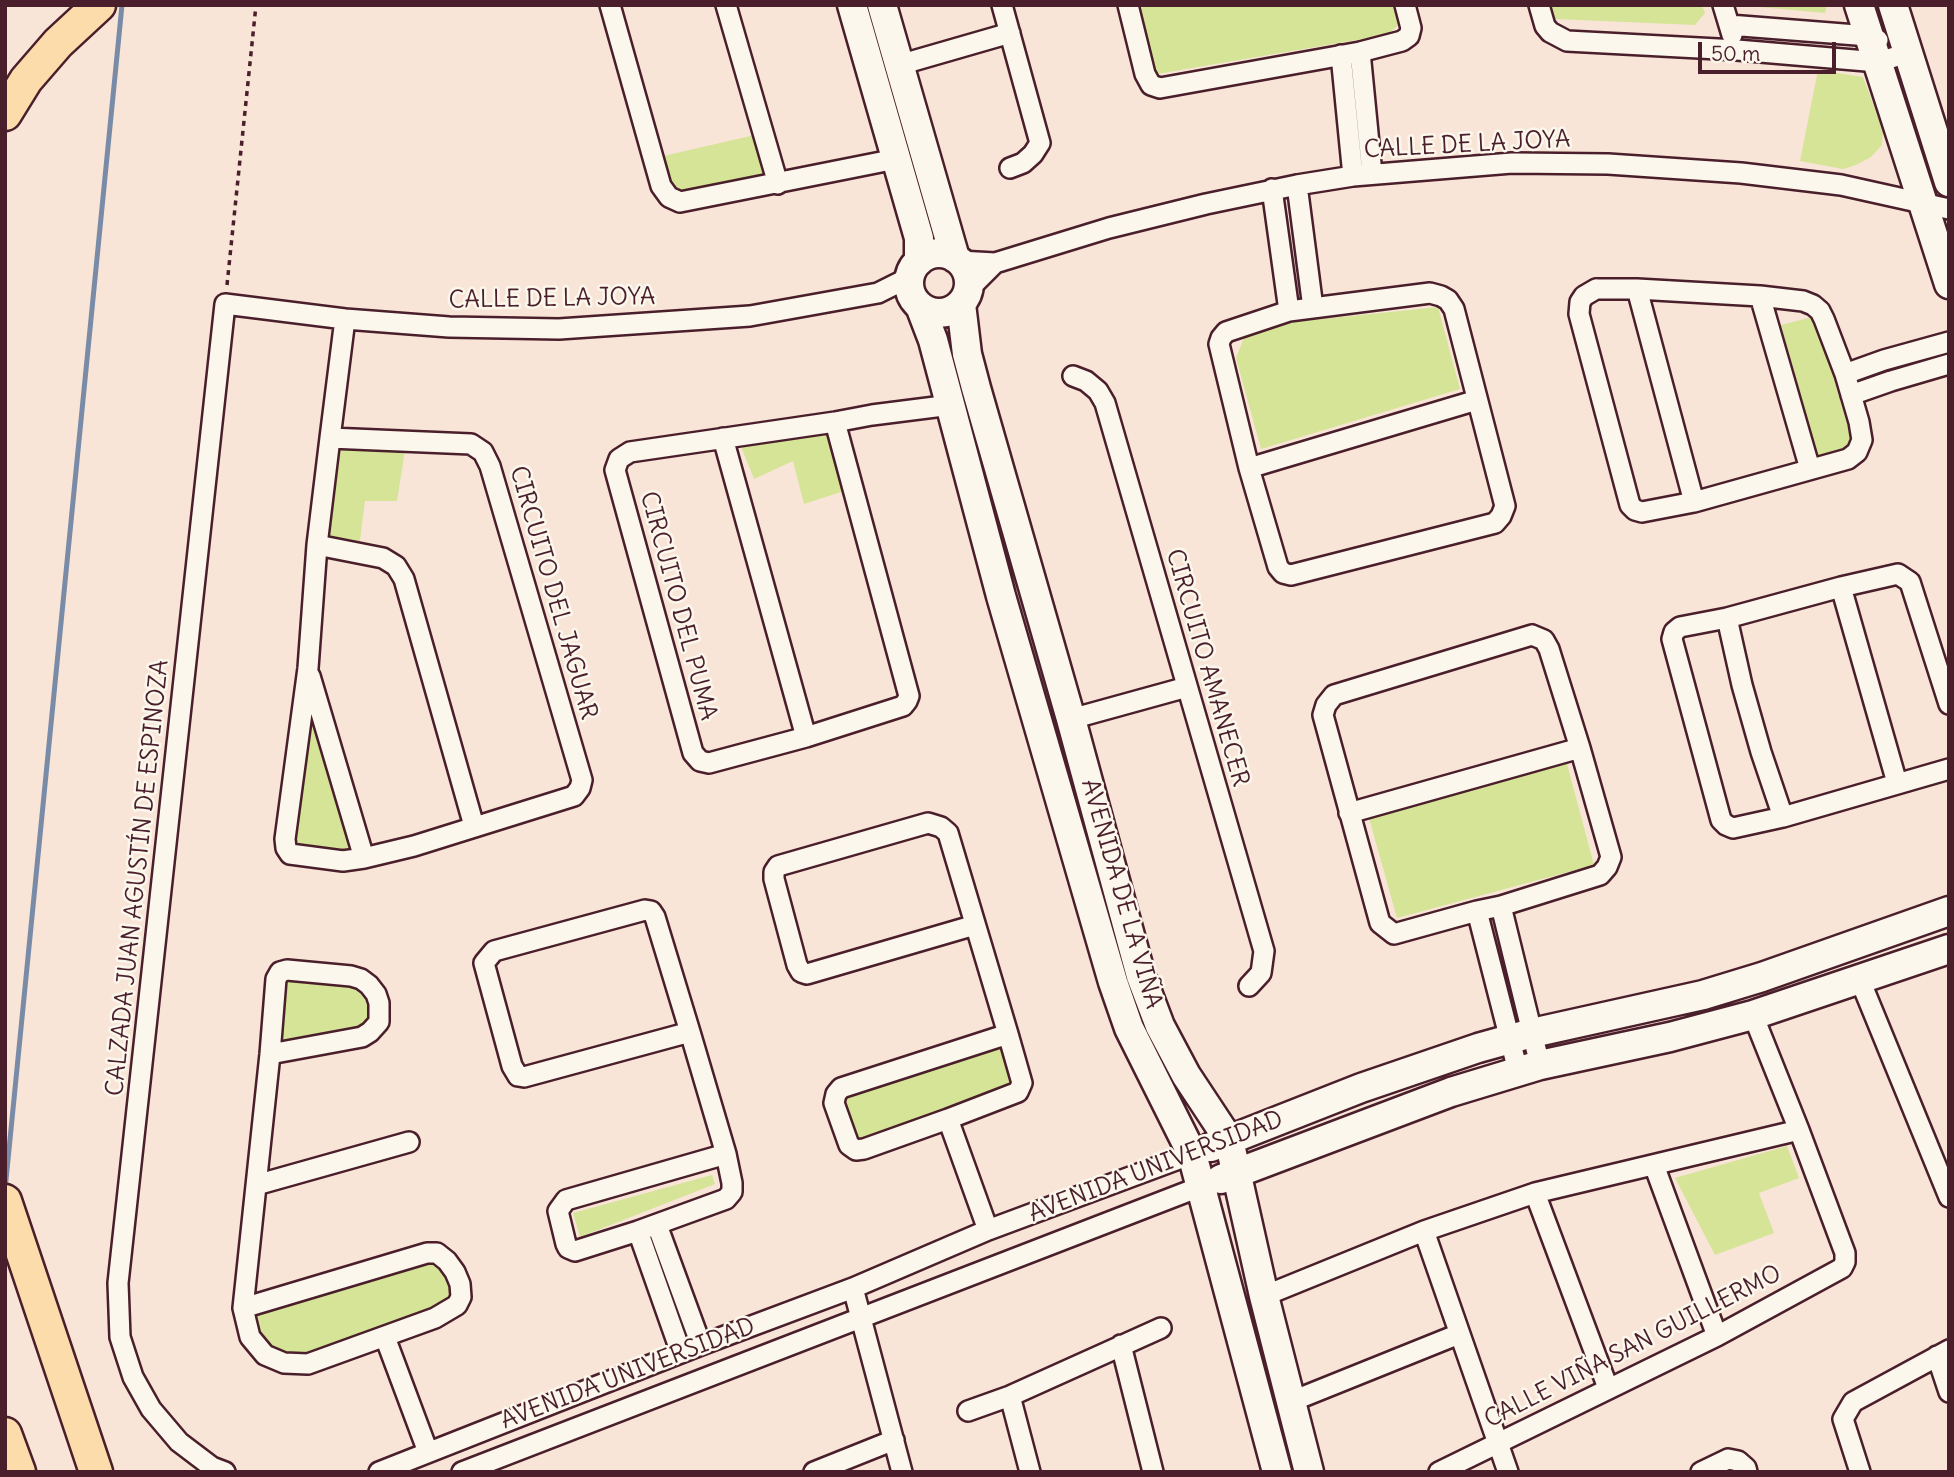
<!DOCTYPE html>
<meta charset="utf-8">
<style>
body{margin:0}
#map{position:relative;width:1954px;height:1477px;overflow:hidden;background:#f8e5d7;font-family:Delius,sans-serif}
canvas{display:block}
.frame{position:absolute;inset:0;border:7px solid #4a1f2b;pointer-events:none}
.scale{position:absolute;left:1698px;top:42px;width:138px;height:32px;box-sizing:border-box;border:4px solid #4a1f2b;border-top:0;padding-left:9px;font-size:21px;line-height:24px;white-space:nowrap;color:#4a1f2b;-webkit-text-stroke:5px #fbf7ec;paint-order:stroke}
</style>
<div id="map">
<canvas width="1954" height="1477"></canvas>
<div class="frame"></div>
<div class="scale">50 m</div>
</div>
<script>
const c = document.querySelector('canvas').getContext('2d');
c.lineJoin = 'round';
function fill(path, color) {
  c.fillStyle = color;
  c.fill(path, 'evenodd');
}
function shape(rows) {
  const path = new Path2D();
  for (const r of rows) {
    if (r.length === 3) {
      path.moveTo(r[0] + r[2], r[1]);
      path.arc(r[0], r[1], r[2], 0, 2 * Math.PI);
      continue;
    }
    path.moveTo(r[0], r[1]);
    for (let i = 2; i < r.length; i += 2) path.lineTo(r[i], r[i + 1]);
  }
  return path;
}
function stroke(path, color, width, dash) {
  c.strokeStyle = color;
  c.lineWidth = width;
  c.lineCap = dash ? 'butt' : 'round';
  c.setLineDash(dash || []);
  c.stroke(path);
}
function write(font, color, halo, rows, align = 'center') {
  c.font = font + ' Delius,sans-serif';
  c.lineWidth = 5;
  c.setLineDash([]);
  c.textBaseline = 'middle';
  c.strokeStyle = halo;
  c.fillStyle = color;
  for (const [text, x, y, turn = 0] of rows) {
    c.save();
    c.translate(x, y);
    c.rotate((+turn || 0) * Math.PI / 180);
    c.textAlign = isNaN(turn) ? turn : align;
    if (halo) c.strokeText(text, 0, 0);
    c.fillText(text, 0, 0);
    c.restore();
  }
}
const green = shape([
 [1148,5,1393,5,1399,25,1386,35,1157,74,1138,8],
 [1551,5,1702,5,1705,13,1695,25,1555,19],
 [1738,5,1827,5,1825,13],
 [1818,70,1863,77,1883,131,1882,145,1871,157,1856,165,1843,169,1800,161],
 [759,134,774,182,677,196,664,190,659,157],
 [1438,307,1460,389,1261,449,1236,358,1244,338,1294,322],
 [1816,316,1853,446,1818,456,1781,325],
 [832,431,853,488,804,504,793,461,754,479,740,444],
 [330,441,405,450,397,501,365,501,359,548,323,543],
 [309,685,360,856,292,847],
 [1567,764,1594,865,1397,918,1369,818],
 [281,976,361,984,377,1008,365,1033,275,1047],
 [1007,1039,1019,1083,860,1144,851,1141,838,1101,844,1089],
 [1787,1146,1799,1178,1759,1193,1774,1233,1715,1255,1675,1178],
 [712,1175,715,1184,580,1237,573,1213],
 [428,1255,457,1283,454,1301,307,1360,269,1354,252,1335,249,1311]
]);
const stream = shape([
 [5,1190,122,5]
]);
const path = shape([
 [227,285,256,5]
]);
const street = shape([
 [610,5,661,186,669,197,680,202,896,159],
 [726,5,778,184],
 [1002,5,1040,143,1033,154,1023,163,1010,168],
 [1128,5,1145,74,1151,85,1160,88,1360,52,1402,41,1409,36,1411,28,1405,5],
 [1539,5,1545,26,1550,32,1567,41,1737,50,1878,62,1908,53],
 [1723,5,1732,35],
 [1729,25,1869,36,1878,40],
 [1360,52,1372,174],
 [1341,55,1353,176],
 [899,65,1010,33],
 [1297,185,1313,308],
 [1272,189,1289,311],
 [959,261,995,263,1109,228,1206,204,1297,185,1353,176,1512,163,1608,164,1741,173,1841,185,1949,209],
 [969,289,995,263],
 [1596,289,1637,289,1760,296,1803,301,1813,305,1820,311,1824,319,1845,374,1859,422,1862,440,1857,452,1848,459,1694,502,1642,512,1635,510,1630,505,1579,314,1580,302,1584,296,1596,289],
 [1637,289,1694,502],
 [1430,293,1441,296,1448,300,1454,309,1505,506,1501,516,1495,523,1291,575,1283,573,1278,567,1249,468,1219,344,1221,338,1226,332,1289,311,1430,293],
 [1760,296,1810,469],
 [1845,374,1884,360,1949,342],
 [1073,376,1086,381,1098,391,1105,403,1264,951,1261,973,1249,986],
 [1851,395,1891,381,1949,364],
 [835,422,909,696,907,701,903,706,806,737,709,763,700,761,693,753,615,470,619,459,630,452,835,422,872,415,951,405],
 [330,438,471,444,483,452,490,466,582,780,580,788,574,796,414,846,364,858,343,861,290,854,286,848,285,839,308,668,317,545,330,438,345,319],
 [723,438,806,737],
 [1249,468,1477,400],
 [317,545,383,558,396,566,404,579,474,826],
 [1841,587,1897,783],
 [1727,618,1742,685,1761,752,1783,817],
 [1532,635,1544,640,1549,649,1580,748,1611,857,1607,867,1600,875,1501,906,1477,911,1394,934,1380,923,1323,715,1326,705,1334,695,1532,635],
 [310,676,364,858],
 [1949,704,1910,582,1898,574,1841,587,1727,618,1680,627,1674,632,1672,639,1721,820,1726,825,1733,828,1783,817,1949,769],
 [1071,719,1187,687],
 [1349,813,1580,748],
 [1501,906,1540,1065],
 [1477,911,1518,1071],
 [975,925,807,974,801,972,797,965,774,879,774,872,778,866,928,823,941,827,948,833,1008,1034,1022,1083,1018,1092,948,1119,864,1149,856,1150,849,1145,834,1103,836,1094,841,1088,1008,1034],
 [1860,980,1949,1197],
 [690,1032,524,1077,518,1076,512,1066,484,963,494,951,645,910,651,911,655,917,690,1032,726,1154,732,1183,732,1192,726,1199,638,1231,575,1251,568,1248,566,1244,558,1211,566,1200,726,1154],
 [948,1119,988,1230],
 [1654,1165,1717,1336],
 [256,1185,409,1142],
 [1535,1193,1608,1388],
 [657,1225,701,1345],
 [638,1231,681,1353],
 [1424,1231,1508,1472],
 [853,1288,902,1472],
 [1264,1296,1424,1231,1535,1193,1799,1130],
 [243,1308,427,1253,437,1253,447,1261,455,1272,460,1284,461,1297,457,1305,435,1318,308,1364,284,1363,265,1355,250,1337,243,1308,270,1054,276,979,280,972,287,970,351,976,361,979,369,985,376,994,379,1003,379,1022,370,1032,362,1037,270,1054],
 [385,1337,428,1452],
 [1121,1345,1153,1472],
 [1937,1356,1949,1392],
 [1010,1396,1030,1472],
 [1290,1402,1459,1334],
 [968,1411,1010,1396,1161,1328],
 [225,1472,212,1467,179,1442,151,1409,133,1377,120,1337,118,1283,225,304,345,319,449,327,559,329,750,316,878,293,902,281,911,272],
 [379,1472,701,1345,853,1288,988,1230,1192,1154],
 [462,1472,1202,1186],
 [814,1472,894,1440],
 [1439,1472,1717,1336,1842,1268,1845,1262,1845,1253,1799,1130,1753,1015],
 [1701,1472,1728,1459,1738,1461,1746,1468,1747,1472],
 [1860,1472,1843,1419,1853,1402,1949,1350]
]);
const secondary = shape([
 [852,5,919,238,919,261],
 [882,5,955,258],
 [1859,5,1949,284],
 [1893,5,1949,182],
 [939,283,30],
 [961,304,967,354,976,388,1071,719,1141,976,1160,1026,1186,1075,1229,1140,1264,1296,1309,1472],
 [920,306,933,340,1001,596,1113,982,1129,1028,1192,1154,1277,1472],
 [1211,1147,1361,1088,1478,1048,1532,1033,1703,995,1762,977,1949,911],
 [1221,1179,1451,1092,1540,1065,1670,1037,1753,1015,1949,949]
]);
const primary = shape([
 [5,114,26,80,58,43,99,5],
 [5,1201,96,1472],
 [5,1434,19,1472]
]);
const streetNames = [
 ["CALLE DE LA JOYA",1467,145,-3],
 ["CALLE DE LA JOYA",552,299,-1],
 ["CIRCUITO DEL JAGUAR",553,593,74],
 ["CIRCUITO DEL PUMA",678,606,75],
 ["CIRCUITO AMANECER",1207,668,74],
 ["CALZADA JUAN AGUSTÍN DE ESPINOZA",138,878,-84],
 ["AVENIDA DE LA VIÑA",1121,894,74],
 ["AVENIDA UNIVERSIDAD",1156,1167,-21],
 ["CALLE VIÑA SAN GUILLERMO",1633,1347,-27],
 ["AVENIDA UNIVERSIDAD",628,1374,-21]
];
fill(green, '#d5e497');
stroke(stream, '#798ba7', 5);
stroke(street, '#4a1f2b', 24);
stroke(secondary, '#4a1f2b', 33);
stroke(primary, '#4a1f2b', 37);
stroke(path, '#4a1f2b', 3.5, [5, 5]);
stroke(street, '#fbf7ec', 19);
stroke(secondary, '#fbf7ec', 28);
stroke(primary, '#fddcac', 32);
write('24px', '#4a1f2b', '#fbf7ec', streetNames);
</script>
